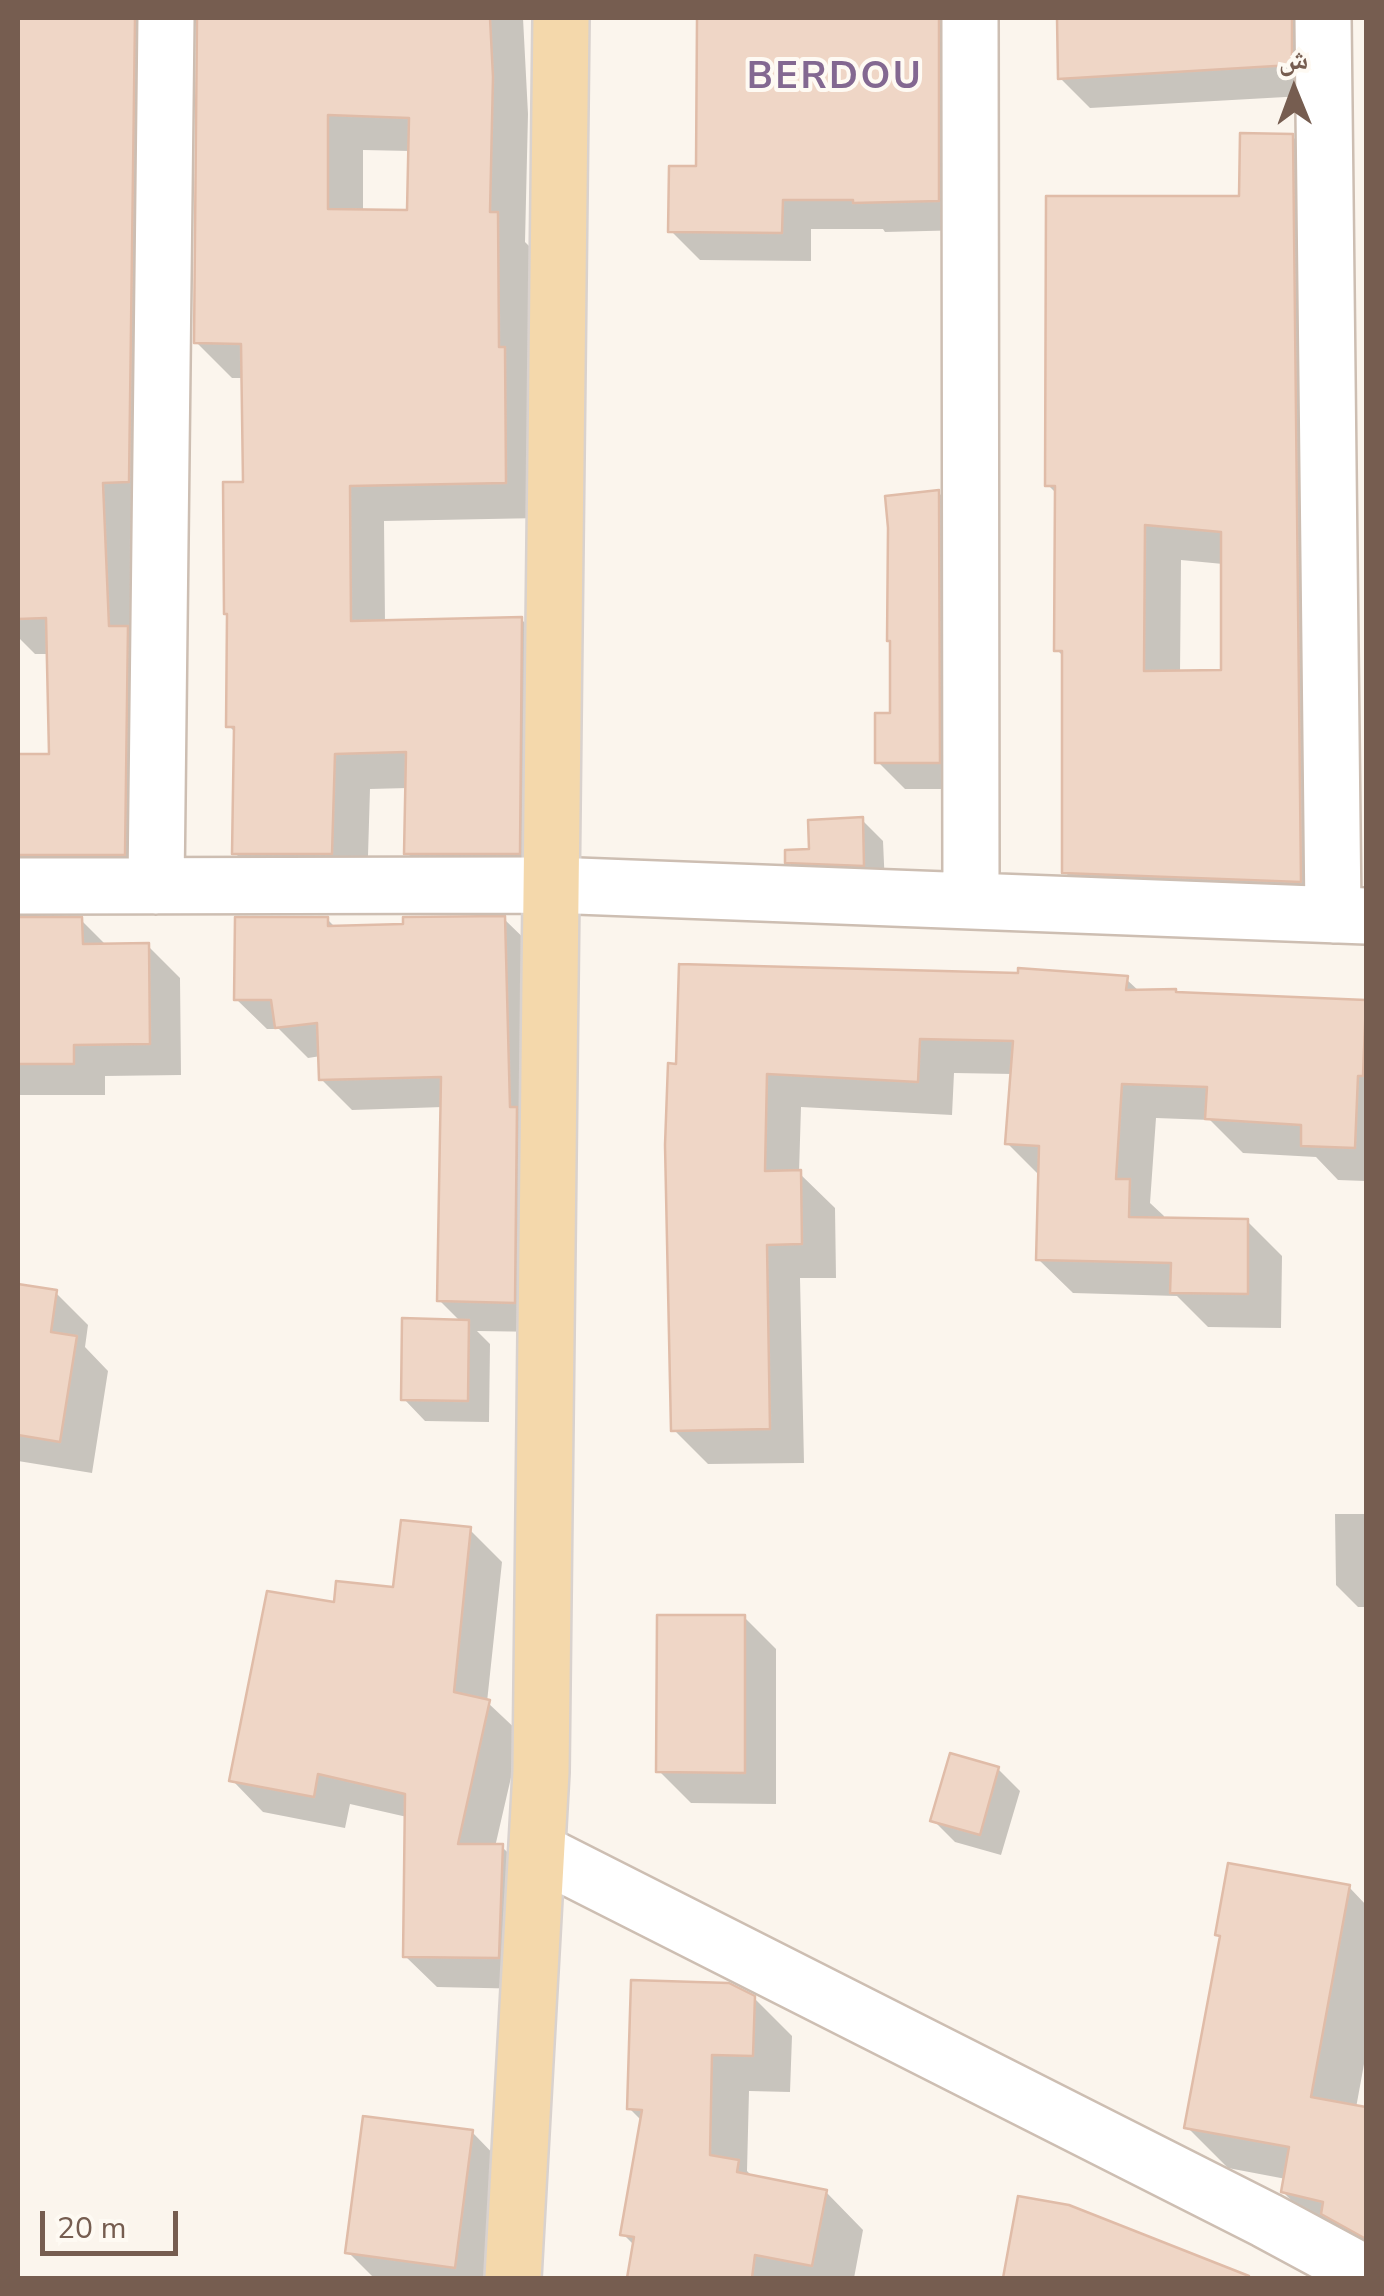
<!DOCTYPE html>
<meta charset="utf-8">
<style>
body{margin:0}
#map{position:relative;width:1384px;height:2296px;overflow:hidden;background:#fbf5ed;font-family:"Nunito Sans","Noto Naskh Arabic",sans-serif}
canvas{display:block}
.frame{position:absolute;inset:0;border:20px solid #765d50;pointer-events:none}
.north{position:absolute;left:1244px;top:40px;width:100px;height:100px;-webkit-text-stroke:8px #fefaf3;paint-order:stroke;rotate:359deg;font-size:28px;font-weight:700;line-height:40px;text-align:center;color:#765d50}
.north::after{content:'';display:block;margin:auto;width:35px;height:45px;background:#765d50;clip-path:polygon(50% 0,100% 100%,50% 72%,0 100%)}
.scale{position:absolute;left:40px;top:2211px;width:138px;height:45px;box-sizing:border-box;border:5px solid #765d50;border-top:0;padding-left:12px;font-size:30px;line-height:35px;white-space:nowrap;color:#765d50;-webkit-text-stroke:8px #fefaf3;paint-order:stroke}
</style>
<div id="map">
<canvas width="1384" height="2296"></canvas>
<div class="frame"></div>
<div class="north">ش</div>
<div class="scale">20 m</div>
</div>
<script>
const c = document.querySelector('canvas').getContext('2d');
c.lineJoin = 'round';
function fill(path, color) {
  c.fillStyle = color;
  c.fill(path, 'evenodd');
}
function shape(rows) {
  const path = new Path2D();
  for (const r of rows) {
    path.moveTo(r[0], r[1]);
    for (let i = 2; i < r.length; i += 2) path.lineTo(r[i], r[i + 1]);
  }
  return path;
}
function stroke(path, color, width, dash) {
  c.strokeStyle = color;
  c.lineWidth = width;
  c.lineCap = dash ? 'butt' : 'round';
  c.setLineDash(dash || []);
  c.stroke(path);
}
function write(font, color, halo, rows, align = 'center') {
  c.font = font + ' "Nunito Sans",sans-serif';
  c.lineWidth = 8;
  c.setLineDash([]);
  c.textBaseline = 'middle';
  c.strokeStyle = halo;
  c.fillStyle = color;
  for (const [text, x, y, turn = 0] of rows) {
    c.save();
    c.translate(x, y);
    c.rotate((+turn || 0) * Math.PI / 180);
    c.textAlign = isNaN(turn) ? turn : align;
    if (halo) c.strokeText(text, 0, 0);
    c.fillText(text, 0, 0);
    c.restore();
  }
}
const shadow = shape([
 [18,18,523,18,528,114,525,242,533,250,541,518,384,521,385,622,521,619,557,655,555,889,443,889,407,853,408,788,370,789,367,889,270,889,235,853,236,733,229,726,245,484,244,378,232,378,196,342,200,22,186,26,160,889,18,884,18,757,51,756,49,654,35,654,18,637],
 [363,150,411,151,409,212,363,212],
 [700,18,994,18,968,230,885,232,883,229,811,229,811,261,700,260,670,230,698,169],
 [1058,18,1344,18,1321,95,1090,108,1060,78],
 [1292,136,1329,173,1337,918,1101,909,1065,872,1065,658,1057,650,1058,495,1048,485,1242,199],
 [1181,560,1223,564,1223,672,1180,673],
 [938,492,965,519,966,789,905,789,878,762,892,716,892,644,889,640],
 [862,820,883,841,885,886,810,883,788,862,812,852],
 [327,919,336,928,504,919,535,949,545,1332,477,1331,490,1344,489,1422,425,1421,404,1399,461,1322,439,1300,443,1107,352,1110,321,1079,321,1056,308,1058,279,1029,267,1029,236,999],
 [18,920,81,920,107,946,148,946,180,978,181,1075,105,1076,105,1095,18,1095],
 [1126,979,1140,992,1366,1003,1366,1181,1338,1180,1316,1157,1243,1153,1210,1120,1156,1118,1150,1203,1164,1216,1163,1220,1247,1221,1282,1256,1281,1328,1208,1327,1177,1296,1073,1293,1038,1259,1040,1176,1007,1143,1013,1074,954,1073,952,1115,801,1107,799,1173,835,1208,836,1278,800,1278,804,1463,708,1464,674,1430,670,1066],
 [18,1287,56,1293,88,1325,85,1347,108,1371,92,1473,18,1461],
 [1335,1514,1366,1514,1366,1607,1358,1607,1336,1585],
 [470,1530,502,1562,487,1702,521,1734,495,1847,502,1847,534,1878,530,1989,437,1987,405,1956,407,1817,350,1804,345,1828,263,1812,232,1780,336,1605,396,1590],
 [744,1617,776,1649,776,1804,691,1803,659,1771],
 [998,1769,1020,1791,1001,1855,955,1842,933,1820],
 [1349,1887,1366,1905,1366,2053,1356,2108,1366,2110,1366,2255,1324,2233,1283,2192,1286,2179,1228,2168,1187,2127,1222,1938,1217,1934],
 [754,1998,792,2036,790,2092,749,2091,747,2171,754,2178,826,2192,863,2230,854,2278,629,2278,635,2246,623,2234,643,2122,629,2108],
 [472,2132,504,2165,489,2278,374,2278,348,2252],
 [1020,2199,1068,2208,1247,2278,1006,2278]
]);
const building = shape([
 [18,18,135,18,129,482,103,483,109,626,128,626,125,855,18,855,18,754,49,754,46,618,18,619,18,18],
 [197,18,490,18,493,77,490,212,498,212,499,347,505,347,506,483,350,486,351,621,522,617,520,854,404,854,406,752,335,754,332,854,232,854,234,727,226,727,227,614,224,614,223,482,243,482,241,344,194,343,197,18],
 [328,115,409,118,407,210,328,209,328,115],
 [697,18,939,18,939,201,853,203,853,200,783,200,782,233,668,232,669,166,696,166,697,18],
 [1057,18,1292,18,1292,65,1058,79,1057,18],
 [1240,133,1293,134,1301,882,1062,873,1062,651,1054,651,1055,486,1045,486,1046,196,1239,196,1240,133],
 [1145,525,1221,532,1221,670,1144,671,1145,525],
 [939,490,940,763,875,763,875,713,890,713,890,641,887,641,888,528,885,496,939,490],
 [863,817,864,866,785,863,785,850,809,849,808,820,863,817],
 [505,916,510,1107,517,1107,515,1303,437,1301,441,1077,319,1080,317,1023,275,1028,271,1000,234,1000,235,917,328,917,328,926,403,924,403,917,505,916],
 [18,917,82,917,83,944,149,943,150,1044,74,1045,74,1064,18,1064,18,917],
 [679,964,1018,973,1018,968,1128,976,1126,990,1176,989,1176,992,1366,1000,1363,1076,1358,1076,1355,1148,1301,1146,1301,1125,1205,1119,1207,1087,1122,1084,1116,1179,1130,1179,1129,1217,1248,1219,1248,1294,1170,1293,1171,1263,1036,1260,1039,1146,1005,1144,1013,1041,920,1039,918,1082,767,1074,765,1171,801,1170,802,1244,767,1245,770,1429,671,1431,665,1145,668,1063,676,1064,679,964],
 [18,1284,57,1290,51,1332,77,1336,60,1442,18,1435,18,1284],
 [402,1318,469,1320,468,1401,401,1400,402,1318],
 [401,1520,471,1527,454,1692,490,1700,458,1844,503,1844,499,1958,403,1957,405,1794,318,1774,314,1797,229,1781,267,1591,334,1602,336,1581,393,1587,401,1520],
 [657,1615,745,1615,745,1773,656,1772,657,1615],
 [950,1753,999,1767,980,1835,930,1821,950,1753],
 [1228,1863,1350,1885,1311,2097,1366,2107,1366,2239,1321,2214,1323,2202,1281,2192,1289,2147,1184,2128,1220,1936,1215,1935,1228,1863],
 [631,1980,729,1983,755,1996,753,2056,712,2055,710,2155,739,2160,737,2172,827,2190,812,2266,755,2255,752,2278,627,2278,634,2237,620,2235,642,2110,627,2109,631,1980],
 [363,2116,473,2130,455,2268,345,2253,363,2116],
 [1018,2196,1069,2205,1249,2276,1249,2278,1003,2278,1018,2196]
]);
const minor = shape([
 [970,18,971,901],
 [1323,18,1333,915],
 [18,886,551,885,1366,916],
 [156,886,166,18],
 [537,1851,1266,2220,1366,2274]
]);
const major = shape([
 [513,2278,541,1772,561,18]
]);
const districtNames = [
 ["BERDOU",835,79]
];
fill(shadow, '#0003');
fill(building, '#efd6c6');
stroke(building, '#e0bca8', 2.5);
stroke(minor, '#cdbeb2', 60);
stroke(major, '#d9d2ce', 60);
stroke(minor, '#fff', 55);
stroke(major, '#f4d8ab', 55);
c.letterSpacing = '2.5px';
write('bold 38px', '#836891', '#fefaf3', districtNames);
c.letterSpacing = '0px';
</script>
